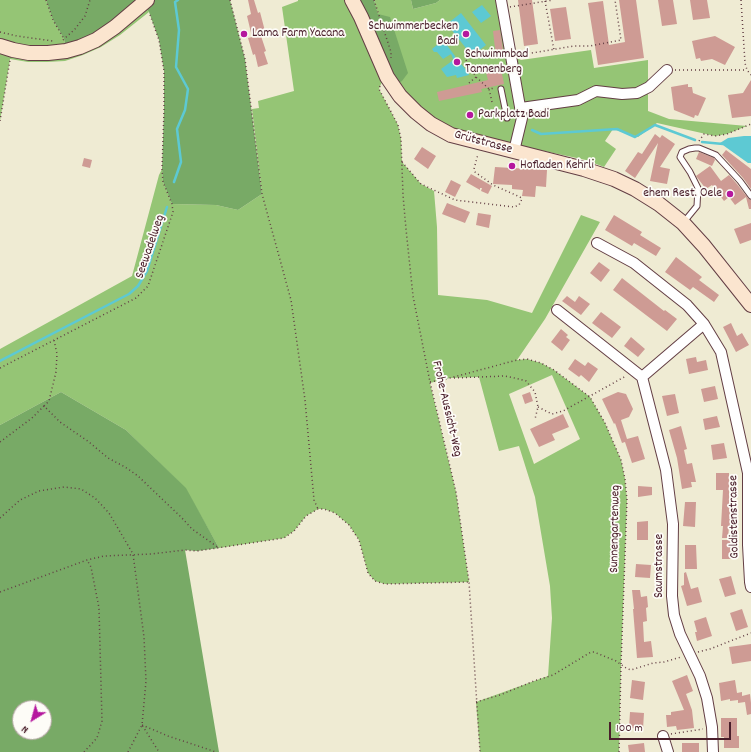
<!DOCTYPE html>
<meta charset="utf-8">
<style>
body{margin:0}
#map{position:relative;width:751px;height:752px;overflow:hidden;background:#efebd3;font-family:Dekko,sans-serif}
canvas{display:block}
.north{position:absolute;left:12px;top:700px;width:40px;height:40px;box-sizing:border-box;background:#fdfcf7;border:1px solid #b5a4a5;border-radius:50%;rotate:217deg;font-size:11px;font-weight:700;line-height:16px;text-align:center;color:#4a1f2b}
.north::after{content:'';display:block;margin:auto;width:14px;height:18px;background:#b5179e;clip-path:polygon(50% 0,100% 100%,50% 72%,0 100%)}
.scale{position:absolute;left:609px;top:722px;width:122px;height:18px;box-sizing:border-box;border:2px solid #4a1f2b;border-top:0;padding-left:5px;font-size:12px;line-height:14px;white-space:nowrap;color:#4a1f2b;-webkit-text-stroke:3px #fdfcf7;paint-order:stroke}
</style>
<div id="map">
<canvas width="751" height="752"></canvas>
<div class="north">N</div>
<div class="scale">100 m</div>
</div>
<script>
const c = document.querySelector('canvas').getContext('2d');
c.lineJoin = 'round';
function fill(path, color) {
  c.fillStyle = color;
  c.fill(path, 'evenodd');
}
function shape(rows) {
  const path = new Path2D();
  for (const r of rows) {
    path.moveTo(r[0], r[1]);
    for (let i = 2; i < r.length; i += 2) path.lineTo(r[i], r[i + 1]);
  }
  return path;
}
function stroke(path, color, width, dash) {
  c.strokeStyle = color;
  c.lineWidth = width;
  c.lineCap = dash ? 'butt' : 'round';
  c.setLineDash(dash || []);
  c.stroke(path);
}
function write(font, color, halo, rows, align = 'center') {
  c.font = font + ' Dekko,sans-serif';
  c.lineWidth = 3.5;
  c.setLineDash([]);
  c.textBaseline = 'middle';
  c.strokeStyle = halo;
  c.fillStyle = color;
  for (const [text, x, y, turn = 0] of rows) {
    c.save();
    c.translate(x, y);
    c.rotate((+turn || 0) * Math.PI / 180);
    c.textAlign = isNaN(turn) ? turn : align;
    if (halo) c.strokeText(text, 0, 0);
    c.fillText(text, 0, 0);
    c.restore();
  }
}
const green = shape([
 [0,0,46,0,53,20,64,39,66,50,143,3,149,12,120,35,101,47,83,55,65,61,47,62,28,62,10,59,0,121],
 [298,0,352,0,387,77,381,84,379,89,398,125,401,139,402,162,421,184,434,191,437,227,438,295,487,300,532,313,581,215,600,222,545,319,517,360,527,359,541,363,554,370,590,397,605,423,621,460,625,479,627,500,621,665,619,752,480,752,476,702,548,676,552,618,550,586,535,497,519,446,499,451,479,377,450,378,430,383,456,492,469,582,385,584,375,581,368,573,359,540,349,525,335,513,324,509,318,509,306,516,294,531,284,538,219,548,185,488,126,430,61,392,0,425,0,349,132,276,159,175,162,169,163,182,172,204,216,205,238,210,262,194,252,109,259,108,258,101,294,91,282,7,298,1],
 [552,375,580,439,534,464,509,394],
 [374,0,411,0,413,9,436,3,440,0,501,0,512,56,521,60,591,50,594,68,648,60,648,111,669,119,747,126,727,134,715,136,657,123,638,137,613,129,605,141,616,149,604,167,586,160,516,145,451,135,400,96]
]);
const forest = shape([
 [46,0,230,0,245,59,262,194,238,210,216,205,172,204,163,182,162,169,164,110,164,71,159,40,149,12,143,4,66,51,64,39,53,20],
 [352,0,374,0,378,14,390,17,408,73,402,81,394,86],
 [411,0,440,0,436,3,413,9],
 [61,392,126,430,186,488,219,548,197,551,185,550,219,752,0,752,0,425],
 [20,708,44,708,44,732,20,732]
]);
const water = shape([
 [482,5,491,16,481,23,472,12],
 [461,13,486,45,472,56,447,24],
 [443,40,455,56,456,60,453,64,455,65,461,64,468,72,469,75,457,78,456,75,447,77,441,69,452,61,453,59,451,54,443,59,437,52,434,52,432,49],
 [744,136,751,136,751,163,748,163,720,143,728,138]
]);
const stream = shape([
 [532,130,541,134,617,129,635,137,655,125,695,140],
 [702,142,723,144],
 [174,182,181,162,177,129,185,110,188,89,176,67,179,30,175,2,178,0],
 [0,361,129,294,138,286,147,271,167,207]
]);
const building = shape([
 [248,0,254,0,258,13,260,12,266,35,261,36,266,51,264,52,268,64,258,67,255,54,253,55,248,38,252,37,247,16,251,14],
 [518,0,532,0,538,44,524,46],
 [619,0,636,0,644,58,598,65,588,3,603,1,609,45,625,42],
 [658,0,673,0,677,24,662,26],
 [690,0,707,0,710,18,693,20],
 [566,7,571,39,555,41,550,9],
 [500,30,504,56,496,57,493,31],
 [715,36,735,47,725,65,712,59,701,61,700,58,696,59,692,41],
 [500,64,504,84,481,89,482,92,439,101,437,92,488,80,485,68],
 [751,80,751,116,732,118,728,95,743,93],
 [688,84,688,87,692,87,693,93,706,98,698,116,695,115,694,118,674,110,671,87],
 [655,134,660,138,662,135,675,144,660,167,670,169,667,184,650,181,658,143,635,178,625,171,638,152,642,154],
 [422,147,436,156,428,169,414,159],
 [726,150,751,169,751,189,743,178,722,155],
 [699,152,714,158,715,160,712,166,696,159],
 [84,158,92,160,90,168,82,166],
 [710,166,721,181,729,175,737,184,748,198,751,200,751,209,749,209,746,197,735,205,729,197,724,201,712,185,706,189,696,176],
 [495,167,547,170,546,187,536,186,535,197,522,196,523,190,512,189,512,185,493,184],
 [471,174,492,186,488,194,481,191,482,188,480,188,480,190,466,182],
 [451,180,461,185,455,197,445,192],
 [447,203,470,212,465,223,442,214],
 [478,213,491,215,489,228,476,225],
 [614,215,642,232,640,235,661,248,656,256,634,243,632,246,605,230],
 [751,223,751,240,740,244,734,229],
 [676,257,702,277,699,280,719,295,714,302,693,287,690,290,665,272],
 [599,262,610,270,601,282,590,273],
 [622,278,664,311,665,310,677,319,667,331,613,290],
 [567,296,575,302,579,296,590,304,581,315,562,301],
 [601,312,621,327,612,338,592,323],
 [731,323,737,336,742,333,749,345,736,352,723,327],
 [561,329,568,335,566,337,570,340,562,351,551,342],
 [631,337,645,349,638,357,624,346],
 [696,357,697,362,706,360,708,370,689,374,686,359],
 [575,359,585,366,588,362,598,369,589,382,581,375,579,377,568,369],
 [715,386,718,399,704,402,701,389],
 [530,392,533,401,525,404,522,395],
 [618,392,626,394,633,409,629,417,621,420,627,439,638,436,645,459,632,463,625,442,622,443,615,423,614,424,602,399],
 [675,394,679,413,667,416,662,396],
 [563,414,569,427,552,434,555,440,539,447,530,429],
 [717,416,720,427,705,430,703,419],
 [681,426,687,449,684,450,687,464,692,463,696,482,691,482,692,487,682,489,677,458,669,430],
 [724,443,727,458,713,460,711,445],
 [716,473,729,473,729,506,734,507,733,526,729,526,728,538,722,538,723,526,721,526,723,490,716,490],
 [638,486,652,487,652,495,638,497],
 [685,502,696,502,695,527,683,526],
 [648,521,648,540,637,540,637,522],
 [722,540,734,540,733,559,722,559],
 [685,545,696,545,697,569,685,569],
 [636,564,651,565,650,578,635,577],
 [686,572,691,589,698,587,702,602,687,606,681,586,684,585,684,573],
 [731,576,736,594,725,597,719,579],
 [632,590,640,590,641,597,647,596,648,607,646,608,647,621,643,622,644,642,651,641,653,657,637,658,633,609,634,609],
 [742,609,748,627,736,631,730,613],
 [706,617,712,636,697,641,695,632,697,632,694,621],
 [751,644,751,661,732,664,729,647],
 [687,675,693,691,686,694,692,710,694,728,677,730,676,726,667,727,666,715,671,715,671,712,684,710,672,681],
 [632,680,645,682,643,700,630,698],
 [735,680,737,693,742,692,742,696,750,694,751,703,751,714,747,715,745,702,738,703,738,700,730,701,730,699,721,701,719,683],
 [630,712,644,713,643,729,629,728],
 [721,718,737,718,737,736,739,736,739,748,724,748,724,737,721,737],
 [644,743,645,752,629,752,628,745],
 [682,743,699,743,699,752,682,752]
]);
const path = shape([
 [46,0,53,20,64,39],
 [230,0,245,59,262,194,291,300,305,400,314,500,318,509],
 [374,0,391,52,391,58],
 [741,0,745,63,747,70,751,75],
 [545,1,554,50],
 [510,7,553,0],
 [0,32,17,36,53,41],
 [63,40,75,29,85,16,90,0],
 [520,55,574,46,590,46,621,40,615,0],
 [466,60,476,77,488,88,489,89],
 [675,70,747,70],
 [469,83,476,77],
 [380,86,379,89,398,125,401,139,403,195,406,229,413,296,430,382,456,492,469,582,480,752],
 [492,102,489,89,495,88],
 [0,121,10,60],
 [699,141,704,134,715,136,727,134,751,124],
 [402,162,421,184,455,200,514,207,519,205,522,199,520,197,493,185,475,172,474,169,478,154],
 [0,368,136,298,148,286,173,212,172,204,163,182,162,169,164,110,164,71,159,40,149,12],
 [454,378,505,376,519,379,526,381,535,392,538,407,535,419],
 [430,382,450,378,517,360,527,359,541,363,554,370,590,397,605,423,621,460,625,479,627,500,621,665,619,752],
 [44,406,49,401,56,372,57,354,54,340],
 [538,407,552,414,563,411,626,376],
 [0,442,32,418,44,406,60,422,89,442,108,458,125,467,138,476,181,517,192,529,219,548],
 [0,518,20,500,39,491,64,487,81,489,95,498,109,513,133,554,144,637,146,681,142,725,159,752],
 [0,592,87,560,104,556,151,554,185,550,197,551,284,538,294,531,306,516,318,509,324,509,335,513,349,525,359,540,368,573,375,581,385,584,469,582],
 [698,652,710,649,751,633],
 [476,702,500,695,534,681,553,675,591,652,594,652,616,661,626,668,631,670,653,663,664,662,681,657],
 [142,725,168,736,216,752],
 [671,734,703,729],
 [84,752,97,738,102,721,99,608,91,567,87,560],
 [128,752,142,725]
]);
const lane = shape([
 [501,89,507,118],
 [683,223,697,206,698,188,690,172,680,157,682,152,689,149,695,148,699,148,716,155,740,181,751,196]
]);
const street = shape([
 [501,0,522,118,514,151],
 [521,108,578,100,596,91,622,94,637,93,649,87,667,70],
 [597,243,634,263,687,305,704,324,721,352,748,473,748,545,750,582,751,587],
 [557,310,642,377,666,470,673,524,672,596,674,615,680,634,700,676,707,698,712,727,713,752],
 [642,377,704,324],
 [663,736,668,752]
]);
const secondary = shape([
 [352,0,361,17,387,77,400,96,416,112,431,124,451,135,584,169,614,179,635,189,659,204,683,223,704,246,751,305],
 [0,46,13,50,29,53,48,53,66,51,80,47,96,40,115,27,147,0]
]);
const markers = [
 [244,34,4,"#b5179e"],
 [466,34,4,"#b5179e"],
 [457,62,4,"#b5179e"],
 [470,115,4,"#b5179e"],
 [512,166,4,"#b5179e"],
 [730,194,4,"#b5179e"]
];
const poiNames = [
 ["Schwimmerbecken",458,27,"right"],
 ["Badi",458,42,"right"],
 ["Lama Farm Yacana",252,34],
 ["Schwimmbad",465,55],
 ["Tannenberg",465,70],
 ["Parkplatz Badi",478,115],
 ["Hofladen Kehrli",520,166],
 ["ehem Rest. Oele",722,194,"right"]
];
const streetNames = [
 ["Grütstrasse",483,143,15],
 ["Seewadelweg",151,247,-71],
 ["Frohe-Aussicht-Weg",446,409,77],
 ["Goldistenstrasse",735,517,-91],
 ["Sunnengartenweg",616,529,-89],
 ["Saumstrasse",660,566,-90]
];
fill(green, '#95c575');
fill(forest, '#78aa66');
fill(water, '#5dc9d3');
stroke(stream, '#5dc9d3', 2.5);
fill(building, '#ce9b94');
stroke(lane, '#633e44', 7);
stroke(street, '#633e44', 12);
stroke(secondary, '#633e44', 16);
stroke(path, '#633e44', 1.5, [1, 3]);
stroke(lane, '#fff', 5);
stroke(street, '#fff', 10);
stroke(secondary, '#fbe5cf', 14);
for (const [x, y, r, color] of markers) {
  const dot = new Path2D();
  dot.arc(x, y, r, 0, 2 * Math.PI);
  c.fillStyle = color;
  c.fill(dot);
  stroke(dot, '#fdfcf7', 1.5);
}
write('13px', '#4a1f2b', '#fdfcf7', poiNames, 'left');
write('13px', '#4a1f2b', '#fdfcf7', streetNames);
</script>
